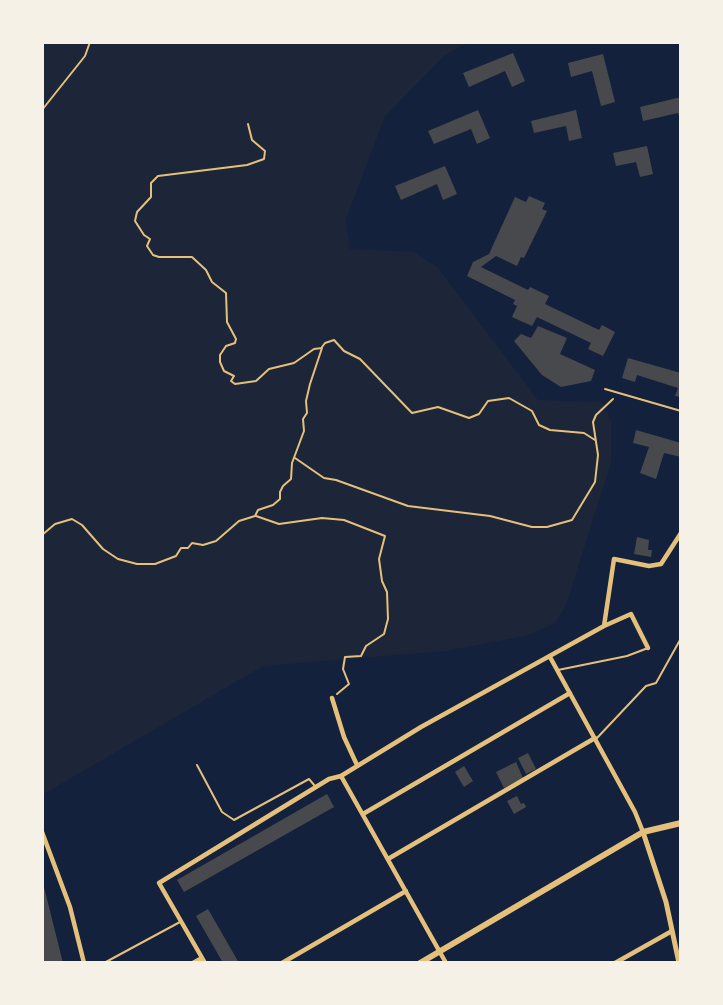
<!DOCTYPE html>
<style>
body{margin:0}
#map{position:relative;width:723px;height:1005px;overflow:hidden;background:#14213d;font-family:"Public Sans",sans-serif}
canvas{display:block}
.frame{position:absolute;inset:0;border:44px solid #f6f1e7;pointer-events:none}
</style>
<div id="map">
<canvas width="723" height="1005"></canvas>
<div class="frame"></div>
</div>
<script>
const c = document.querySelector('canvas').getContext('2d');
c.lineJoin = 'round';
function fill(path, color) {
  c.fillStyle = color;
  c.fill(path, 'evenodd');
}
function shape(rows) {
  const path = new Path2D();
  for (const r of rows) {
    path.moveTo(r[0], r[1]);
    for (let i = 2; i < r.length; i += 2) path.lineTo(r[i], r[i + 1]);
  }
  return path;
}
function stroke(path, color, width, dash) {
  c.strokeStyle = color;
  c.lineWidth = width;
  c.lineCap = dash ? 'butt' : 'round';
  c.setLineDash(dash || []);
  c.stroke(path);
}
const green = shape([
 [42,42,469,42,444,56,385,116,346,219,350,249,414,252,438,268,538,400,601,402,611,420,611,463,566,605,555,623,529,635,446,651,263,666,42,795]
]);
const building = shape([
 [513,53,525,81,512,87,505,71,469,87,463,73],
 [603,54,615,102,601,106,592,71,571,77,568,63],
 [681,97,681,122,678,113,643,121,640,107],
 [478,110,490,138,477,144,471,129,434,144,428,131],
 [576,110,582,138,569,141,566,126,534,133,531,121],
 [647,146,653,174,640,177,636,162,616,166,613,153],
 [445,166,457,194,443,200,437,184,401,200,395,186],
 [529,196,545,203,542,209,547,211,524,258,521,257,517,266,496,256,481,267,528,290,530,287,549,296,545,304,599,330,602,325,615,332,603,356,588,349,591,343,537,317,532,326,512,317,517,306,513,304,515,300,467,276,473,262,489,254,515,197,526,202],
 [538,326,567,338,560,354,595,370,591,381,561,387,542,375,514,341,521,334,531,338],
 [628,358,681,373,681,397,675,396,678,388,637,375,635,382,622,378],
 [636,430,681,443,681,457,664,453,656,479,640,473,649,447,633,443],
 [637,537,649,540,648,550,652,550,651,557,634,554],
 [528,753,536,769,526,774,518,758],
 [516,762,523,778,504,788,496,772],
 [464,766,473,781,464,787,455,772],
 [327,794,334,807,184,892,177,880],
 [517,796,521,804,524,803,526,807,514,814,507,801],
 [42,883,43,883,63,963,44,963],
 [208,909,239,963,223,963,196,916]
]);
const path = shape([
 [42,110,85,56,90,42],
 [322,347,325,343,334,340,344,351,360,359,412,413,438,407,469,418,479,414,488,401,509,398,532,411,539,425,550,430,584,433,595,440],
 [295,458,324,478,336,480,408,506,490,516,532,527,547,527,572,520,595,482,598,455,593,422,596,415,613,399],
 [256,516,279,524,322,518,344,520,385,536,379,559,382,581,387,592,388,619,384,634,366,646,361,656,345,657,343,669,349,684,337,694],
 [42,535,55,524,72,519,82,525,103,549,118,559,137,564,155,564,176,556,181,548,188,548,192,543,203,545,216,541,239,521,255,516,258,510,273,505,280,499,280,492,283,486,291,479,292,463,304,431,303,419,307,413,306,401,310,384,322,348,314,349,294,363,269,369,256,381,235,384,231,381,234,376,224,371,220,362,220,355,226,346,235,343,236,339,227,322,226,293,212,282,206,270,192,257,159,257,153,255,147,246,150,239,144,235,135,221,137,212,151,197,151,183,158,176,247,165,264,159,265,151,252,140,248,124]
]);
const service = shape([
 [605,389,681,411],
 [558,670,627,656,648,648],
 [597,738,646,686,656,683,680,640],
 [197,765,222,812,234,820,309,779,315,786],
 [104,963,180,922]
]);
const minor = shape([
 [604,626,631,614,648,648],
 [550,657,635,812,643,832],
 [332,698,344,737,357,765],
 [341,776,446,963],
 [363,814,570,693],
 [42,832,70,907,84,963],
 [388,859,595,738],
 [193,963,202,958],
 [205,963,159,883,329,779,341,776,421,727,604,626,614,559,649,566,661,564,681,533],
 [282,963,406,891],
 [615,963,672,931]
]);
const tertiary = shape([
 [643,832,666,902,679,963]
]);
const primary = shape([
 [420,963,643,832,681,823]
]);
fill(green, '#1d2539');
fill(building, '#48494c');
stroke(path, '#e5c07b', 2);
stroke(service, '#e5c07b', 2);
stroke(minor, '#e5c07b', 4.5);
stroke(tertiary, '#e5c07b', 5);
stroke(primary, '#e5c07b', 6);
</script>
